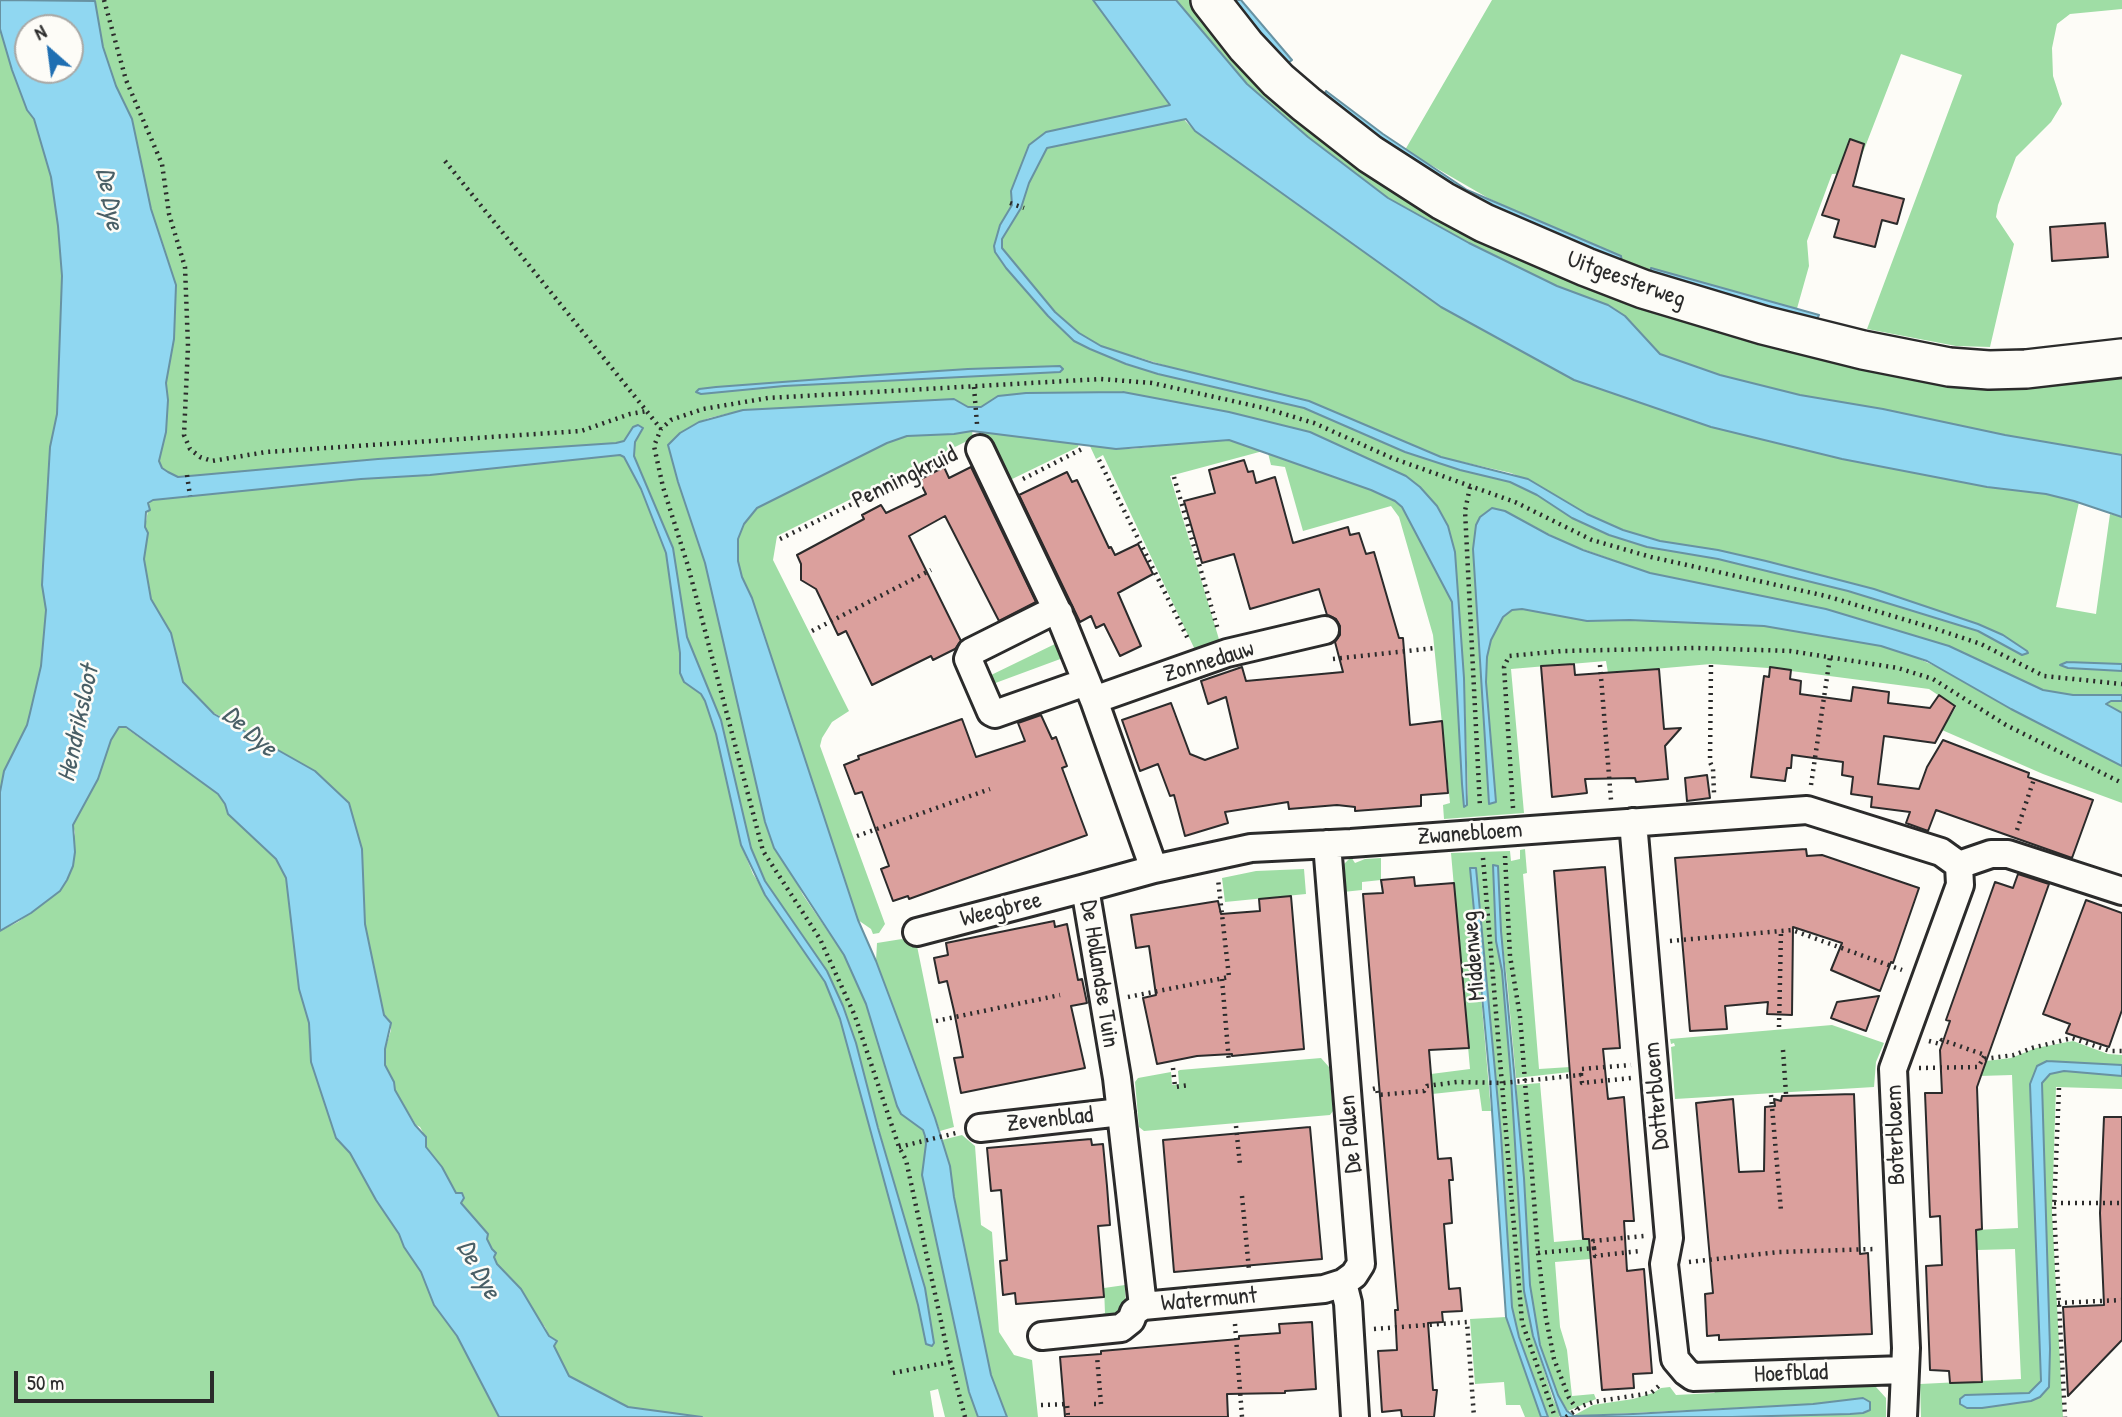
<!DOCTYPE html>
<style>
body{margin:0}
#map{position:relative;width:2122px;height:1417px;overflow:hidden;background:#fdfcf7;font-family:"Patrick Hand",sans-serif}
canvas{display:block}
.north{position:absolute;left:14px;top:14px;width:70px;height:70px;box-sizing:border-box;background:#fdfcf7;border:2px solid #a9a8a5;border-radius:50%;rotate:332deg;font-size:19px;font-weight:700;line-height:28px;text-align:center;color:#2b2b2b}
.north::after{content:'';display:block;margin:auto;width:24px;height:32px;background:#1f6fb2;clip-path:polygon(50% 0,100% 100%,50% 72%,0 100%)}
.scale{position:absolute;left:14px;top:1371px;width:200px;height:32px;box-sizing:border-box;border:4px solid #2b2b2b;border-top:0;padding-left:9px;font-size:21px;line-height:24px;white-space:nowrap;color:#2b2b2b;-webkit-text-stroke:5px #fdfcf7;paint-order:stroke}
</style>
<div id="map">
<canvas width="2122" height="1417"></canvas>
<div class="north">N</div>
<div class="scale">50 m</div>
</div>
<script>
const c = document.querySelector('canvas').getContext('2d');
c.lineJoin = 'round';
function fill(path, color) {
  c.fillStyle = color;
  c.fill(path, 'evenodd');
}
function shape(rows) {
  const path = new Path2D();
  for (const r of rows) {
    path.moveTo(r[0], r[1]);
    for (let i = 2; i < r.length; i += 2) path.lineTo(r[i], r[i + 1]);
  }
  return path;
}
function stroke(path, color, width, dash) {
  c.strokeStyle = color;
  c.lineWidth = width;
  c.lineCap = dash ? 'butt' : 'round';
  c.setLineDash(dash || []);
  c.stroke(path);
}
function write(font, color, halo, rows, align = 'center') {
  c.font = font + ' "Patrick Hand",sans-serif';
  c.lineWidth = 5;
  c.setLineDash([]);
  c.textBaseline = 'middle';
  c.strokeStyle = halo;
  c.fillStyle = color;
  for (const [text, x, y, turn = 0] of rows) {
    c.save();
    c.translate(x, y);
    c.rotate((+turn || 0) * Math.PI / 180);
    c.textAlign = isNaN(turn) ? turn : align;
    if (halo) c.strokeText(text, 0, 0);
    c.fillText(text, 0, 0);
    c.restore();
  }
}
const green = shape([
 [95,0,1093,0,1170,105,1195,131,1441,307,1711,427,1842,459,1987,487,2046,494,2079,502,2056,607,2096,614,2110,514,2122,517,2122,664,2067,662,2068,668,2122,671,2122,695,2106,695,2122,697,2122,713,2106,704,2073,695,2042,690,1949,646,1826,609,1650,573,1566,543,1505,511,1480,517,1489,803,1495,802,1486,682,1487,657,1491,640,1503,617,1512,610,1522,609,1587,621,1630,620,1764,626,1881,646,1908,654,1955,675,2011,709,2122,766,2122,803,2043,774,1942,730,1956,707,1929,689,1768,668,1711,664,1608,673,1606,661,1511,669,1524,813,1444,819,1443,805,1450,803,1433,635,1399,517,1391,506,1303,531,1285,467,1271,465,1268,453,1371,490,1395,501,1402,507,1452,602,1465,807,1467,805,1468,794,1464,678,1455,552,1420,487,1406,476,1310,432,1229,412,1123,392,1026,393,998,396,981,407,968,407,954,399,743,410,709,418,699,422,668,445,678,482,705,563,765,822,803,895,844,955,866,1004,901,1114,923,1130,925,1136,926,1144,922,1176,969,1392,978,1417,945,1417,938,1389,930,1391,934,1417,702,1417,628,1407,569,1377,545,1327,531,1308,521,1289,497,1264,487,1238,488,1234,461,1203,462,1194,456,1193,442,1167,426,1147,427,1140,420,1127,416,1125,395,1090,394,1082,385,1065,385,1049,391,1030,388,1018,384,1015,365,924,362,849,315,771,214,713,183,682,171,633,151,599,144,559,148,533,145,527,168,400,166,383,174,339,176,285,151,209,132,119,116,86,103,47],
 [1134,356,1197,375,1309,401,1441,457,1511,473,1540,486,1587,514,1623,530,1660,541,1718,550,1829,577,1947,613,2004,636,2022,655,1978,631,1848,591,1718,559,1647,547,1609,535,1572,518,1537,495,1510,482,1460,470,1405,452,1304,408,1158,374],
 [1060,366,1062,371,1060,372,784,386,701,394,699,389,968,369],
 [633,427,643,429,635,442,634,456,673,548,687,637,721,720,751,848,765,881,827,971,843,1006,925,1288,934,1343,844,1031,825,982,817,967,796,940,753,874,741,845,716,734,705,701,701,694,684,682,680,673,680,653,666,553,641,489,624,457,624,441],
 [1176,0,1197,0,1251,66,1675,314,2122,373,2122,455,2005,435,1883,409,1800,395,1720,375,1660,354,1625,316,1608,305,1557,286,1469,243,1388,198,1308,137,1247,84],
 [1492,0,2122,0,2122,9,2070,14,2057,24,2052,48,2053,76,2062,104,2051,122,2016,157,1998,205,1996,217,2014,244,1990,347,1956,346,1867,329,1962,75,1901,54,1855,173,1832,174,1807,241,1809,266,1796,312,1668,277,1604,252,1488,198,1405,150],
 [0,29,12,70,27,110,34,119,51,177,58,226,62,276,57,414,50,447,43,566,42,585,46,610,41,666,27,725,4,771,0,792],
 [972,431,973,438,777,536,773,560,849,711,832,722,822,738,820,746,885,924,879,933,873,934,871,929,858,920,752,598,742,577,738,561,738,539,744,524,757,508,887,443,907,436,954,434],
 [982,432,1055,441,1079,443,1078,447,1006,482,982,437],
 [1219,440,1229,440,1263,451,1170,476,1221,646,1196,652,1103,455,1096,459,1089,444,1116,449,1130,449],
 [1057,643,1063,658,990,685,987,677],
 [123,726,218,794,225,804,228,814,276,859,286,878,299,989,309,1023,311,1062,336,1138,350,1153,376,1200,399,1234,404,1247,421,1272,434,1305,457,1336,499,1417,0,1417,0,931,18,922,60,891,75,833,73,825,98,779,111,740,119,727],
 [1525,849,1527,873,1523,874,1539,1069,1570,1067,1570,1072,1516,1078,1507,980,1493,865,1496,941,1502,971,1511,1078,1524,1291,1533,1336,1553,1399,1561,1415,1559,1417,1548,1417,1519,1337,1512,1307,1501,1135,1475,868,1470,869,1491,1111,1482,1111,1479,1089,1432,1094,1431,1074,1470,1069,1451,853,1510,851,1511,861,1520,859,1520,850],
 [1351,857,1355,863,1365,859,1381,858,1381,880,1362,882,1362,890,1343,892,1341,873,1344,864],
 [1304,869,1306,894,1225,902,1222,878,1256,871],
 [902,939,917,946,954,1127,940,1131,876,961,877,943],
 [1832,1025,1884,1043,1876,1062,1874,1087,1675,1099,1671,1047,1675,1046,1674,1043,1671,1044,1670,1039],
 [2073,1041,2108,1054,2122,1055,2122,1065,2047,1061,2030,1110,2039,1269,2041,1381,2029,1393,1973,1395,2017,1404,2050,1378,2042,1083,2050,1074,2064,1071,2122,1076,2122,1089,2056,1087,2052,1211,2063,1417,1921,1417,1920,1384,2021,1379,2015,1249,1977,1250,1975,1230,2018,1228,2012,1075,1979,1076,1986,1061,2011,1058,2036,1048],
 [1321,1058,1329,1067,1333,1111,1330,1115,1144,1131,1139,1127,1135,1082,1138,1078,1171,1072,1172,1085,1179,1084,1178,1071,1180,1070],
 [1540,1083,1554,1242,1589,1239,1590,1259,1555,1262,1560,1327,1567,1350,1572,1396,1594,1394,1596,1399,1568,1411,1558,1395,1540,1345,1530,1285,1516,1085],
 [962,1135,975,1146,981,1225,992,1232,999,1332,1014,1355,1032,1360,1038,1417,1007,1417,991,1375,954,1197,950,1166,942,1140],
 [1125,1285,1126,1311,1100,1324,1100,1315,1105,1313,1104,1288],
 [1506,1317,1527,1374,1541,1417,1525,1417,1520,1405,1506,1405,1504,1382,1475,1384,1470,1319],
 [1877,1381,1876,1387,1886,1398,1886,1417,1732,1417,1850,1414,1834,1401,1813,1404,1573,1416,1593,1405,1633,1399,1653,1393,1661,1388,1670,1387,1676,1395,1714,1393,1723,1385]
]);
const water = shape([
 [0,0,95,1,103,47,116,86,132,119,151,209,176,285,174,339,166,383,168,400,166,432,159,461,162,468,168,472,178,477,378,459,616,443,624,441,633,427,638,425,643,428,635,442,634,456,673,548,687,637,721,720,751,848,765,881,827,971,843,1006,856,1043,878,1128,925,1288,934,1343,932,1346,926,1344,918,1305,840,1019,825,982,765,895,741,845,716,734,705,701,701,694,684,682,680,673,680,653,666,553,641,489,624,457,620,455,430,475,361,479,153,500,148,503,150,510,146,512,145,527,148,533,144,559,151,599,171,633,183,682,214,714,315,771,349,803,362,849,365,924,384,1015,391,1023,385,1049,385,1065,394,1082,395,1090,415,1125,426,1137,426,1147,442,1167,456,1193,462,1193,464,1198,461,1203,488,1234,487,1239,492,1249,496,1253,494,1257,497,1264,521,1289,549,1336,557,1341,554,1346,569,1376,628,1407,702,1417,499,1417,457,1336,434,1305,421,1272,404,1247,399,1234,376,1200,350,1153,336,1138,311,1062,309,1023,299,989,286,878,276,859,228,814,225,804,218,794,126,727,119,727,111,740,98,779,73,825,75,852,73,866,67,880,60,891,31,913,0,931,0,792,4,771,27,725,30,713,41,666,46,610,42,585,43,566,50,447,57,414,62,276,58,226,51,177,34,119,27,110,12,70,0,29,0,0],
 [28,28,70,28,70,70,28,70,28,28],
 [1093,0,1176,0,1247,84,1308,137,1388,198,1469,243,1557,286,1608,305,1625,316,1660,354,1720,375,1800,395,1883,409,2005,435,2122,455,2122,517,2074,501,2046,494,1987,487,1842,459,1711,427,1574,380,1441,307,1195,131,1186,119,1047,148,1029,183,1021,208,1002,239,1002,248,1055,312,1079,333,1101,346,1153,363,1309,401,1441,457,1528,479,1587,514,1623,530,1660,541,1718,550,1766,561,1874,589,1978,624,2003,635,2027,651,2028,653,2022,655,1978,631,1848,591,1718,559,1647,547,1609,535,1572,518,1537,495,1510,482,1460,470,1405,452,1304,408,1158,374,1126,364,1090,349,1074,341,1048,316,1006,268,995,252,994,246,1000,225,1012,205,1011,191,1029,145,1046,132,1170,105,1093,0],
 [1229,0,1241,0,1292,60,1287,64,1229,0],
 [1326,91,1383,134,1467,190,1621,256,1622,263,1478,203,1322,99,1326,91],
 [1651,268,1819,315,1816,321,1650,275,1651,268],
 [1060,366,1063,369,1060,372,784,386,701,394,696,392,699,389,716,387,862,376,968,369,1060,366],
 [1123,392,1229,412,1310,432,1406,476,1420,487,1437,506,1448,526,1455,552,1464,678,1467,805,1464,807,1462,784,1452,602,1402,507,1395,501,1371,490,1229,440,1116,449,972,431,954,434,907,436,887,443,757,508,744,524,738,539,738,561,742,577,752,598,858,920,876,961,935,1118,950,1166,954,1197,991,1375,1007,1417,978,1417,969,1392,922,1175,926,1144,925,1136,923,1130,901,1114,897,1106,866,1004,844,955,774,848,765,822,705,563,678,482,668,445,680,433,699,422,743,410,954,399,968,407,981,407,998,396,1026,393,1123,392],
 [1492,508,1505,511,1549,535,1583,550,1650,573,1826,609,1949,646,2043,690,2073,695,2122,695,2122,701,2111,701,2106,704,2122,713,2122,766,2011,709,1927,661,1881,646,1764,626,1630,620,1587,621,1522,609,1512,610,1503,617,1491,640,1487,657,1486,682,1496,802,1489,804,1473,549,1476,525,1480,517,1492,508],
 [2067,662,2122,664,2122,671,2068,668,2060,665,2067,662],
 [1493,865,1498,866,1501,931,1524,1178,1530,1285,1540,1345,1558,1395,1567,1411,1574,1416,1633,1414,1813,1404,1863,1398,1870,1402,1870,1410,1863,1413,1850,1414,1732,1417,1561,1417,1533,1336,1524,1291,1511,1078,1502,971,1496,941,1493,865],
 [1470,868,1476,868,1501,1135,1512,1307,1519,1337,1548,1417,1541,1417,1506,1317,1490,1081,1470,868],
 [2047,1061,2122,1065,2122,1076,2064,1071,2050,1074,2042,1083,2050,1349,2049,1387,2040,1397,2031,1401,1982,1408,1967,1408,1960,1404,1960,1399,1965,1395,2029,1393,2041,1381,2030,1084,2037,1066,2047,1061]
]);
const building = shape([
 [1850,139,1864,144,1853,186,1904,199,1897,224,1882,220,1875,247,1834,237,1839,220,1822,215,1850,139],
 [2105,223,2108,257,2052,261,2050,227,2105,223],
 [1244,460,1248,472,1253,471,1256,483,1275,477,1293,543,1348,527,1350,535,1359,533,1366,554,1374,552,1399,638,1403,638,1410,725,1442,721,1448,793,1421,795,1421,806,1355,811,1355,807,1337,805,1289,809,1288,802,1225,812,1228,823,1185,836,1174,795,1170,796,1158,764,1140,771,1122,720,1171,703,1190,754,1205,760,1238,748,1226,697,1208,704,1201,681,1242,667,1246,681,1343,672,1335,642,1340,635,1340,626,1336,619,1327,615,1319,589,1250,609,1234,554,1202,563,1184,501,1215,493,1209,470,1244,460],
 [944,467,949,478,971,467,1036,602,999,621,945,516,909,536,961,641,955,649,933,660,931,656,872,685,846,631,838,635,816,589,801,580,801,564,797,555,864,519,862,515,881,505,886,513,926,494,919,480,944,467],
 [1067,472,1072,482,1077,480,1109,548,1111,547,1115,555,1138,544,1153,574,1118,593,1141,646,1120,656,1104,624,1096,628,1091,616,1080,622,1019,495,1067,472],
 [1574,664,1575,675,1659,669,1664,729,1681,728,1665,746,1668,779,1636,782,1635,778,1585,779,1587,793,1552,797,1541,666,1574,664],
 [1770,667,1791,670,1790,679,1801,681,1800,694,1851,701,1853,687,1889,692,1888,703,1930,708,1939,695,1955,706,1935,743,1884,736,1878,784,1919,789,1927,767,1943,740,2029,773,2028,777,2093,800,2072,858,1936,810,1928,831,1906,823,1910,812,1871,807,1872,797,1851,794,1853,777,1842,775,1843,762,1792,755,1791,768,1787,768,1785,781,1751,777,1764,676,1769,677,1770,667],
 [1041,715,1052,739,1056,737,1067,766,1062,768,1087,835,909,899,908,896,893,901,881,869,889,866,862,792,855,794,844,765,859,759,858,756,962,719,976,757,1025,741,1018,723,1041,715],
 [1707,775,1710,798,1687,801,1685,778,1707,775],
 [1806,849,1807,856,1822,855,1919,888,1893,963,1891,962,1880,991,1831,970,1842,943,1793,927,1792,1015,1767,1014,1768,1002,1725,1006,1727,1029,1690,1031,1675,858,1806,849],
 [1605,867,1620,1048,1603,1049,1608,1099,1624,1097,1634,1221,1624,1221,1627,1271,1644,1269,1652,1373,1633,1374,1634,1388,1602,1390,1589,1239,1583,1239,1554,871,1605,867],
 [2018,874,2049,884,1977,1087,1982,1229,1976,1230,1982,1382,1950,1383,1949,1371,1930,1370,1926,1266,1942,1265,1940,1216,1930,1217,1925,1093,1942,1093,1940,1050,1950,1021,1946,1020,1995,882,2013,888,2018,874],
 [1414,877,1415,886,1454,883,1469,1048,1429,1050,1438,1159,1451,1158,1453,1180,1449,1180,1452,1223,1444,1224,1449,1289,1460,1288,1462,1311,1442,1312,1443,1322,1428,1323,1433,1390,1437,1390,1434,1417,1402,1417,1401,1410,1382,1412,1378,1351,1397,1350,1395,1310,1398,1310,1363,894,1383,893,1381,880,1414,877],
 [1291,896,1304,1049,1232,1056,1232,1054,1197,1056,1157,1064,1143,998,1156,995,1149,946,1136,948,1131,915,1218,901,1221,914,1260,911,1259,899,1291,896],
 [2086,900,2122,913,2122,1010,2109,1047,2066,1033,2070,1024,2043,1014,2086,900],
 [1054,921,1055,927,1067,924,1078,980,1082,979,1087,1003,1071,1006,1085,1068,961,1093,954,1058,963,1057,954,1011,947,981,939,983,934,958,948,955,946,943,1054,921],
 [1879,996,1866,1031,1831,1018,1837,1002,1879,996],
 [1854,1094,1860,1254,1868,1253,1872,1334,1719,1340,1719,1335,1707,1336,1705,1294,1713,1293,1696,1103,1733,1099,1739,1172,1764,1171,1765,1107,1775,1106,1774,1099,1781,1101,1782,1096,1854,1094],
 [2104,1117,2122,1117,2122,1340,2068,1396,2063,1307,2104,1305,2100,1213,2104,1117],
 [1310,1127,1322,1259,1174,1272,1163,1140,1310,1127],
 [1091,1139,1092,1145,1103,1144,1107,1186,1110,1225,1098,1226,1104,1297,1016,1304,1015,1293,1003,1295,1000,1261,1007,1260,1001,1190,991,1191,987,1148,1091,1139],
 [1312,1322,1316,1389,1285,1391,1285,1393,1227,1394,1228,1417,1065,1417,1060,1357,1101,1354,1101,1351,1239,1339,1239,1336,1280,1333,1279,1324,1312,1322]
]);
const path = shape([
 [104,0,126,80,162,164,169,214,185,267,188,346,184,435,190,449,200,457,212,461,266,452,581,431,630,414,647,411],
 [445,161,661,429],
 [1010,203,1024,208],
 [974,387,977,424],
 [1099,460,1189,641],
 [187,475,190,496],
 [1174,477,1218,630],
 [1023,479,1082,449],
 [1470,487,1465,511,1480,807],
 [780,539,957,453],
 [812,631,931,570],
 [1333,659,1435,648],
 [1600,665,1611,800],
 [1711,665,1710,762,1713,769,1714,793],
 [1811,785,1830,657],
 [1513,808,1504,667,1509,656,1562,651,1696,648,1790,651,1898,668,1933,679,2006,725,2122,783],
 [2017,830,2034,779],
 [857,836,990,789],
 [1505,856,1510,956,1520,1016,1538,1253,1546,1318,1554,1359,1569,1398,1577,1409],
 [1483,858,1522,1322,1555,1417],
 [1670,941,1792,930,1902,970],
 [1222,979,1229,1062],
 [1128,997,1229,977,1218,879],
 [936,1021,1060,995],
 [1779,1027,1781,931],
 [1929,1041,1940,1044,1942,1040,1985,1055,1983,1058],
 [1783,1050,1786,1094],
 [1173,1068,1175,1087,1190,1085],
 [1919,1068,1978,1067,1983,1059,2014,1055,2032,1048,2072,1038,2110,1051,2122,1051],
 [1581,1075,1581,1069,1631,1065],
 [2059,1088,2054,1210,2065,1417],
 [1373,1089,1377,1088,1378,1095,1424,1091,1427,1086,1457,1082,1503,1083,1581,1075,1582,1083,1631,1078],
 [1771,1095,1781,1211],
 [1236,1126,1240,1165],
 [899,1147,956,1133],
 [1242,1196,1249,1270],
 [2054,1203,2122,1203],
 [1594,1248,1595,1256,1640,1251],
 [1538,1253,1594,1248,1593,1241,1644,1236],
 [1689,1262,1779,1252,1875,1249],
 [2058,1303,2122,1300],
 [1235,1324,1242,1417],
 [1374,1329,1467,1322,1474,1417],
 [893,1373,950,1362],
 [1094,1404,1101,1404,1097,1356],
 [1041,1405,1067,1404,1068,1417],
 [965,1417,947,1349,906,1160,899,1147,855,1016,820,939,763,851,688,566,663,487,654,446,661,429,671,420,703,409,768,398,1101,379,1152,383,1264,408,1314,423,1392,458,1515,502,1592,540,1651,557,1826,596,1933,628,1981,644,2044,676,2122,684],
 [1566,1417,1582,1406,1593,1402,1651,1393,1661,1384]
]);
const street = shape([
 [980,449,1062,621,1094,700,1154,869],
 [1059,613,1049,613,971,652,968,659,991,712,995,714,1086,682],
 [1094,700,1227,653,1325,630],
 [1633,822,1669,1238,1664,1264,1675,1359,1686,1372,1693,1377,1904,1370],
 [1327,844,1361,1264,1354,1275,1343,1283,1348,1303,1355,1417],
 [1959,865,1991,854,2008,854,2122,891],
 [917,932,1085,888],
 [980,1128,1121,1112],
 [1143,1306,1117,1078,1085,888,1154,869,1251,848,1351,843,1807,810,1941,852,1959,865],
 [1042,1336,1121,1328,1131,1320,1134,1312,1143,1306,1324,1289,1343,1283],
 [1903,1417,1906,1348,1893,1069,1960,885,1959,865]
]);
const secondary = shape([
 [1210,0,1246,46,1278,80,1306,104,1370,154,1443,201,1484,223,1586,267,1643,289,1763,325,1863,350,1949,367,1989,370,2026,369,2122,358]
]);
const streetNames = [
 ["Uitgeesterweg",1626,280,20],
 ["Penningkruid",905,478,-26],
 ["Zonnedauw",1209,662,-17],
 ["Zwanebloem",1470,834,-4],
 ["Weegbree",1001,910,-14],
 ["Middenweg",1474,956,-95],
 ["De Hollandse Tuin",1099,974,81],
 ["Dotterbloem",1657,1096,-95],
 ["Zevenblad",1050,1120,-6],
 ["De Pollen",1351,1134,-95],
 ["Boterbloem",1896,1135,-92],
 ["Watermunt",1209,1300,-5],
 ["Hoefblad",1791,1374,-2]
];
const waterNames = [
 ["De Dye",109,199,80],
 ["Hendriksloot",79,724,-78],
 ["De Dye",249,732,41],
 ["De Dye",478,1270,61]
];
fill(green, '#9fdda5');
fill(water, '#90d7f1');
stroke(water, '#6892a2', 2);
fill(building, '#dba09d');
stroke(building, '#2b2b2b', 2);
stroke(street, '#2b2b2b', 32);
stroke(secondary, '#2b2b2b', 42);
stroke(path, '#2b2b2b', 4.5, [2, 5]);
stroke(street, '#fdfcf7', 26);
stroke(secondary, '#fdfcf7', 37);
write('24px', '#2b2b2b', '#fdfcf7', streetNames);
write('italic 26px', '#495f66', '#fdfcf7', waterNames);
</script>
